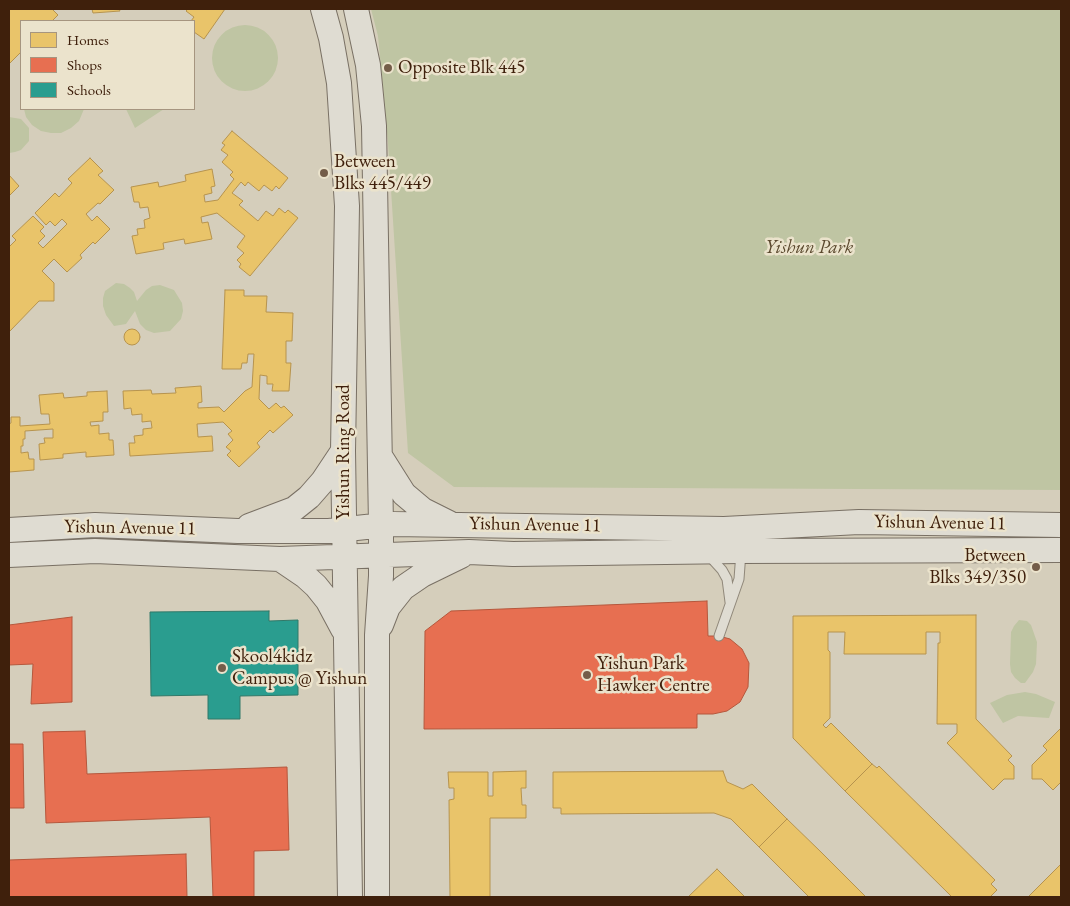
<!DOCTYPE html>
<style>
body{margin:0}
#map{position:relative;width:1070px;height:906px;overflow:hidden;background:#d5cebb;font-family:"EB Garamond",serif}
canvas{display:block}
.frame{position:absolute;inset:0;border:10px solid #3f200c;pointer-events:none}
.legend{position:absolute;left:20px;top:20px;width:175px;height:90px;box-sizing:border-box;background:#ebe3cc;border:1px solid #a6957f;margin:0;padding:6px 9px;list-style:none;font-size:15px;color:#3f200c}
.legend li{display:flex;align-items:center;gap:10px;height:25px}
.legend b{width:25px;border:1px solid #a6957f}
</style>
<div id="map">
<canvas width="1070" height="906"></canvas>
<div class="frame"></div>
<ul class="legend">
<li><b style="height:14px;background:#e9c46a"></b>Homes</li>
<li><b style="height:14px;background:#e76f51"></b>Shops</li>
<li><b style="height:14px;background:#2a9d8f"></b>Schools</li>
</ul>
</div>
<script>
const c = document.querySelector('canvas').getContext('2d');
c.lineJoin = 'round';
function fill(path, color) {
  c.fillStyle = color;
  c.fill(path, 'evenodd');
}
function shape(rows) {
  const path = new Path2D();
  for (const r of rows) {
    if (r.length === 3) {
      path.moveTo(r[0] + r[2], r[1]);
      path.arc(r[0], r[1], r[2], 0, 2 * Math.PI);
      continue;
    }
    path.moveTo(r[0], r[1]);
    for (let i = 2; i < r.length; i += 2) path.lineTo(r[i], r[i + 1]);
  }
  return path;
}
function stroke(path, color, width, dash) {
  c.strokeStyle = color;
  c.lineWidth = width;
  c.lineCap = dash ? 'butt' : 'round';
  c.setLineDash(dash || []);
  c.stroke(path);
}
function write(font, color, halo, rows, align = 'center') {
  c.font = font + ' "EB Garamond",serif';
  c.lineWidth = 5;
  c.setLineDash([]);
  c.textBaseline = 'middle';
  c.strokeStyle = halo;
  c.fillStyle = color;
  for (const [text, x, y, turn = 0] of rows) {
    c.save();
    c.translate(x, y);
    c.rotate((+turn || 0) * Math.PI / 180);
    c.textAlign = isNaN(turn) ? turn : align;
    if (halo) c.strokeText(text, 0, 0);
    c.fillText(text, 0, 0);
    c.restore();
  }
}
const green = shape([
 [371,9,1061,9,1061,490,454,487,408,453,388,143,378,36],
 [245,58,33],
 [24,109,84,109,79,121,71,128,61,133,51,133,41,131,32,125,26,117],
 [126,109,164,109,135,128],
 [9,117,21,119,29,128,29,141,21,150,15,152,9,153],
 [116,283,124,284,130,288,134,292,137,301,146,290,152,286,160,285,174,290,182,303,183,311,181,319,170,331,154,333,146,330,140,324,135,311,126,324,114,326,106,315,103,306,103,298,105,291],
 [1019,620,1027,621,1031,625,1037,642,1036,664,1033,672,1025,683,1021,683,1015,678,1011,672,1010,664,1011,632,1014,626],
 [1025,692,1036,694,1055,702,1049,718,1018,716,1003,723,990,703,1007,695]
]);
const homes = shape([
 [9,9,52,9,58,15,52,21,21,21,21,52,9,64,9,9],
 [92,9,119,9,120,11,93,13,92,9],
 [188,9,225,9,204,39,194,32,194,21,191,21,194,17,186,11,188,9],
 [232,131,288,178,279,189,276,186,272,191,264,185,259,191,248,182,245,186,241,182,232,193,243,201,239,205,258,221,266,211,273,216,279,208,285,213,288,210,298,218,250,276,239,267,241,264,237,260,244,253,237,247,245,236,217,213,201,217,202,223,208,222,212,239,185,244,184,239,163,243,164,249,136,254,132,236,138,235,137,229,145,228,144,220,150,218,148,207,140,208,139,202,134,202,131,187,158,182,159,187,186,181,185,175,212,169,215,186,211,187,212,193,204,195,205,202,218,200,234,179,230,175,233,172,222,162,228,155,221,150,225,145,222,143,232,131],
 [90,158,103,171,98,175,114,190,100,204,98,203,86,214,92,221,97,216,110,229,95,244,93,242,80,255,82,258,67,272,54,259,42,271,54,283,54,301,39,301,10,331,9,329,9,247,16,240,12,236,33,216,44,227,40,231,45,236,38,243,43,248,67,224,62,219,55,226,50,221,46,225,35,213,55,193,59,197,72,183,68,179,90,158],
 [9,175,19,186,9,196,9,175],
 [225,290,244,290,244,296,267,296,266,312,293,313,292,341,286,341,286,363,291,363,289,391,272,391,273,384,267,384,267,376,260,375,259,399,269,409,276,403,281,408,284,406,293,415,273,433,270,430,257,443,260,447,239,467,227,455,231,451,226,447,233,440,228,434,232,431,223,422,197,424,198,437,212,436,213,451,130,456,129,443,135,443,134,436,143,435,143,429,152,428,151,421,142,422,142,414,132,415,131,408,124,409,123,391,151,390,152,394,176,393,175,388,201,386,202,402,198,403,198,408,219,407,224,412,245,391,252,387,254,354,248,354,247,363,242,363,241,369,222,369,225,290],
 [132,337,8],
 [107,391,108,412,103,412,103,421,90,422,91,426,99,425,99,434,109,433,109,440,113,440,114,455,86,457,86,452,63,454,63,458,40,460,39,444,45,443,44,438,53,438,53,429,25,431,25,439,23,439,23,446,21,446,21,453,28,452,29,459,34,459,34,470,9,472,9,424,11,423,11,417,20,417,20,426,50,424,49,414,41,414,39,395,63,393,64,398,87,396,87,392,107,391],
 [976,615,976,719,1012,756,1008,760,1014,766,1014,779,1004,779,993,790,947,743,957,733,957,724,937,724,938,643,940,643,940,632,926,632,926,654,844,654,845,632,828,632,828,650,830,652,830,718,823,725,826,728,831,723,872,764,845,791,793,738,793,616,976,615],
 [1061,728,1061,782,1053,790,1042,779,1032,779,1032,765,1047,750,1043,746,1061,728],
 [872,764,877,768,879,766,995,880,991,884,997,890,990,897,952,897,845,791,872,764],
 [526,771,526,788,521,788,522,805,526,805,526,818,490,818,490,897,450,897,449,800,454,799,454,788,449,788,448,772,488,772,488,796,493,796,493,772,526,771],
 [723,771,727,782,743,789,752,784,787,819,759,847,731,819,714,813,561,814,561,808,553,808,553,772,723,771],
 [787,819,821,852,866,897,809,897,759,847,787,819],
 [1061,864,1061,897,1028,897,1061,864],
 [717,869,745,897,688,897,717,869]
]);
const shops = shape([
 [707,601,708,636,719,636,730,639,742,649,749,663,748,687,740,702,727,711,713,714,697,714,697,728,424,729,425,631,451,611,707,601],
 [72,617,72,702,31,704,33,664,9,665,9,625,72,617],
 [85,731,87,774,287,767,289,850,254,851,254,897,213,897,210,817,46,823,43,732,85,731],
 [9,744,23,744,24,808,9,808,9,744],
 [186,854,187,897,9,897,9,860,186,854]
]);
const schools = shape([
 [269,611,269,621,298,620,298,695,240,696,240,719,208,719,208,695,151,696,150,612,269,611]
]);
const lane = shape([
 [706,557,712,559,722,570,727,579,730,602],
 [719,636,739,579,741,552]
]);
const secondary = shape([
 [323,9,331,38,339,83,347,206,343,451,350,897],
 [356,9,368,65,374,126,381,525,381,576,377,635,377,897],
 [380,456,404,494,423,510,449,523],
 [249,526,294,509,309,497,323,481,343,451],
 [9,530,95,525,238,531,329,531,393,524,724,529,859,522,1061,525],
 [9,555,95,551,280,559,469,552,513,554,741,551,1061,550],
 [280,559,305,576,316,586,328,601,343,629],
 [381,625,388,607,403,588,422,575,461,556]
]);
const markers = [
 [388,68,5,"#745d49"],
 [324,173,5,"#745d49"],
 [1036,567,5,"#745d49"],
 [222,668,5,"#745d49"],
 [587,675,5,"#745d49"]
];
const poiNames = [
 ["Opposite Blk 445",398,68],
 ["Between",334,162],
 ["Blks 445/449",334,184],
 ["Between",1026,556,"right"],
 ["Blks 349/350",1026,578,"right"],
 ["Skool4kidz",232,657],
 ["Campus @ Yishun",232,679],
 ["Yishun Park",597,664],
 ["Hawker Centre",597,686]
];
const parkNames = [
 ["Yishun Park",809,248]
];
const streetNames = [
 ["Yishun Ring Road",344,452,-90],
 ["Yishun Avenue 11",940,523,1],
 ["Yishun Avenue 11",535,525,1],
 ["Yishun Avenue 11",130,528,1]
];
fill(green, '#bfc5a3');
fill(homes, '#e9c46a');
stroke(homes, '#b6934e', 1);
fill(shops, '#e76f51');
stroke(shops, '#b5573c', 1);
fill(schools, '#2a9d8f');
stroke(schools, '#307868', 1);
stroke(lane, '#90887a', 11);
stroke(secondary, '#797064', 26);
stroke(lane, '#dfdcd2', 9);
stroke(secondary, '#dfdcd2', 24);
for (const [x, y, r, color] of markers) {
  const dot = new Path2D();
  dot.arc(x, y, r, 0, 2 * Math.PI);
  c.fillStyle = color;
  c.fill(dot);
  stroke(dot, '#ebe3cc', 2);
}
write('19px', '#3f200c', '#ebe3cc', poiNames, 'left');
write('italic 19px', '#5a482d', '#ebe3cc', parkNames);
write('19px', '#3f200c', '#ebe3cc', streetNames);
</script>
